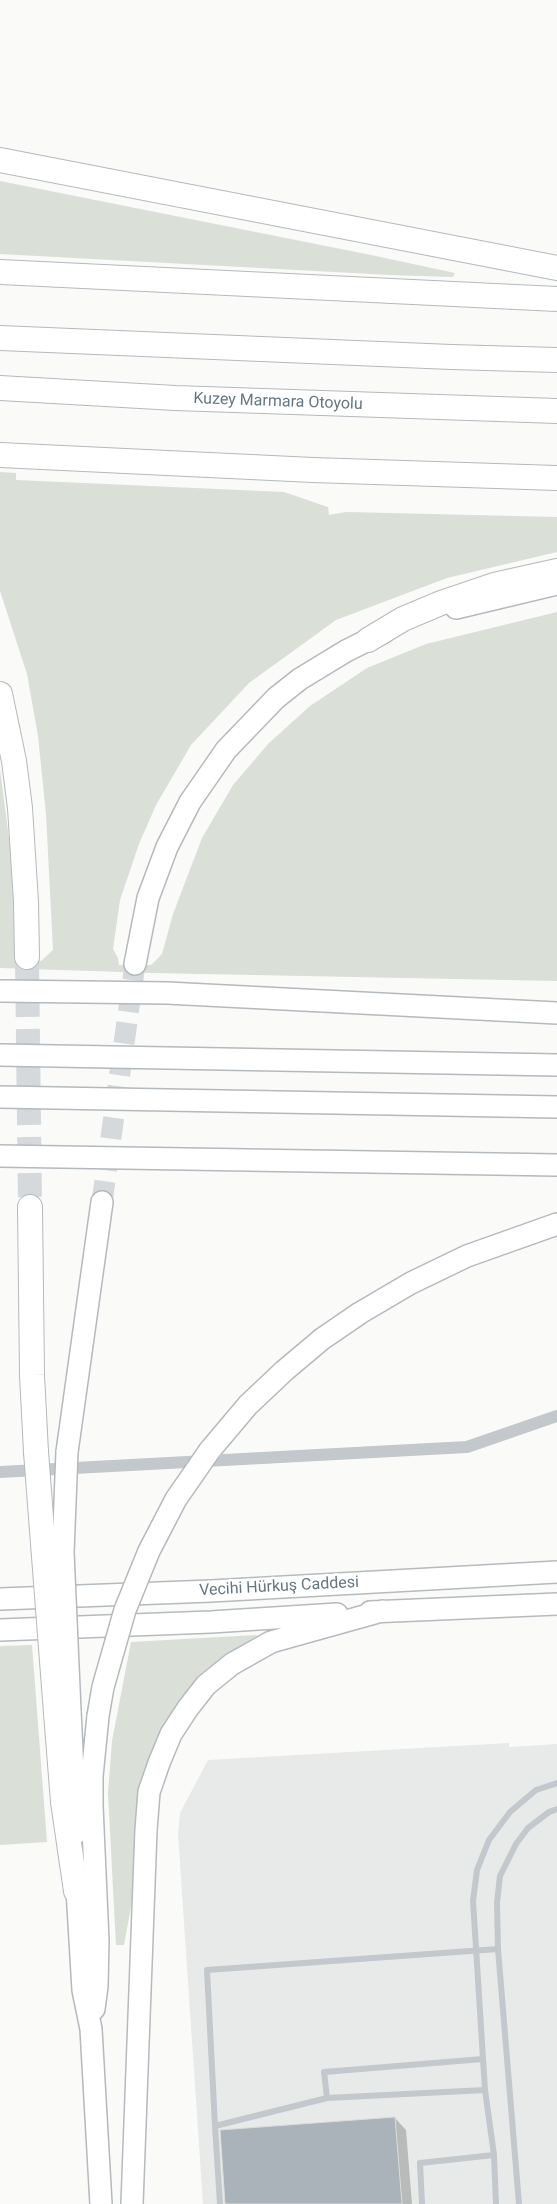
<!DOCTYPE html>
<meta charset="utf-8">
<style>
body{margin:0}
canvas{display:block;background:#fafaf8}
</style>
<canvas width="557" height="2204"></canvas>
<script>
const c = document.querySelector('canvas').getContext('2d');
c.lineJoin = 'round';
function fill(path, color) {
  c.fillStyle = color;
  c.fill(path, 'evenodd');
}
function shape(rows) {
  const path = new Path2D();
  for (const r of rows) {
    path.moveTo(r[0], r[1]);
    for (let i = 2; i < r.length; i += 2) path.lineTo(r[i], r[i + 1]);
  }
  return path;
}
function stroke(path, color, width, dash) {
  c.strokeStyle = color;
  c.lineWidth = width;
  c.lineCap = dash ? 'butt' : 'round';
  c.setLineDash(dash || []);
  c.stroke(path);
}
function write(font, color, halo, rows, align = 'center') {
  c.font = font + ' Roboto,sans-serif';
  c.lineWidth = 5;
  c.setLineDash([]);
  c.textBaseline = 'middle';
  c.strokeStyle = halo;
  c.fillStyle = color;
  for (const [text, x, y, turn = 0] of rows) {
    c.save();
    c.translate(x, y);
    c.rotate((+turn || 0) * Math.PI / 180);
    c.textAlign = isNaN(turn) ? turn : align;
    if (halo) c.strokeText(text, 0, 0);
    c.fillText(text, 0, 0);
    c.restore();
  }
}
const built = shape([
 [509,1743,509,1747,557,1744,557,2204,203,2204,178,1834,180,1813,208,1760]
]);
const green = shape([
 [0,181,371,255,455,273,453,277,390,275,0,254],
 [0,472,16,473,16,480,284,492,328,507,329,515,346,512,557,517,557,552,447,578,336,620,249,683,191,745,156,805,139,844,120,900,113,949,118,958,119,965,151,965,162,954,173,914,202,838,233,785,269,743,310,706,367,668,426,644,557,612,557,981,153,973,0,968,0,769,17,901,20,959,41,961,53,950,46,814,38,736,27,674,0,591],
 [256,1635,257,1636,222,1658,223,1661,163,1733,124,1945,116,1945,108,1793,112,1741,131,1642],
 [32,1645,47,1842,0,1845,0,1646]
]);
const shadow = shape([
 [395,2118,406,2130,412,2204,226,2204]
]);
const building = shape([
 [395,2117,402,2204,225,2204,220,2130,395,2117]
]);
const trunkTunnel = shape([
 [102,1202,135,964]
]);
const motorwayTunnel = shape([
 [27,957,30,1207]
]);
const service = shape([
 [485,2090,327,2098,215,2126,207,1970,498,1949],
 [327,2098,324,2072,483,2059],
 [215,2126,220,2204],
 [422,2204,420,2163,494,2155],
 [496,2204,494,2155,485,2090,473,1901,477,1870,489,1840,510,1812,536,1790,557,1783],
 [519,2204,498,1949,497,1903,500,1876,516,1844,528,1828,549,1812,557,1809]
]);
const minor = shape([
 [0,1472,467,1447,557,1416]
]);
const primary = shape([
 [0,1599,211,1591,557,1572],
 [370,1612,557,1604],
 [0,1630,211,1622,337,1614],
 [132,2204,146,1830,149,1792,159,1763,171,1734,188,1708,206,1685,232,1664,271,1642,382,1611]
]);
const trunk = shape([
 [456,608,557,584],
 [135,964,148,898,167,847,190,802,226,750,276,698,300,679,346,651,384,632],
 [0,991,167,993,557,1013],
 [0,1055,557,1065],
 [0,1097,557,1107],
 [0,1156,557,1165],
 [210,1450,248,1405,284,1371,322,1339,360,1313,411,1283,467,1256,557,1224],
 [67,1452,102,1202],
 [70,1711,76,1833],
 [76,1873,83,1990,91,2029,101,2204],
 [94,2009,97,1986,98,1941,92,1806,92,1776,98,1716]
]);
const motorway = shape([
 [0,160,557,268],
 [0,272,557,299],
 [0,338,451,357,557,360],
 [0,388,175,398,557,411],
 [0,455,313,470,557,478],
 [368,640,403,619,441,603,494,585,557,571],
 [0,694,14,761,20,808,26,902,27,957],
 [30,1207,32,1375,36,1452],
 [56,1713,63,1802,76,1891]
]);
const trunkBridge = shape([
 [67,1452,63,1552,70,1711],
 [98,1716,103,1687,125,1610,149,1551,176,1499,210,1450]
]);
const motorwayBridge = shape([
 [36,1452,56,1713]
]);
const streetNames = [
 ["Kuzey Marmara Otoyolu",278,402,2],
 ["Vecihi Hürkuş Caddesi",279,1587,-3]
];
fill(built, '#e8e9e9');
fill(green, '#dadfd7');
fill(shadow, '#0003');
fill(building, '#aab3b9');
stroke(building, '#dcdcda', 1);
stroke(trunkTunnel, '#d5d9db', 21, [21, 11]);
stroke(motorwayTunnel, '#d5d9db', 24, [24, 12]);
stroke(primary, '#b5babe', 24);
stroke(trunk, '#b4b9bd', 24);
stroke(motorway, '#b4b9bd', 26);
stroke(service, '#c3c8cc', 6);
stroke(minor, '#c3c8cc', 12);
stroke(primary, '#fff', 21);
stroke(trunk, '#fff', 21);
stroke(motorway, '#fff', 24);
stroke(trunkBridge, '#b4b9bd', 24, []);
stroke(motorwayBridge, '#b4b9bd', 26, []);
stroke(trunkBridge, '#fff', 21);
stroke(motorwayBridge, '#fff', 24);
write('16px', '#657683', '#fff', streetNames);
</script>
